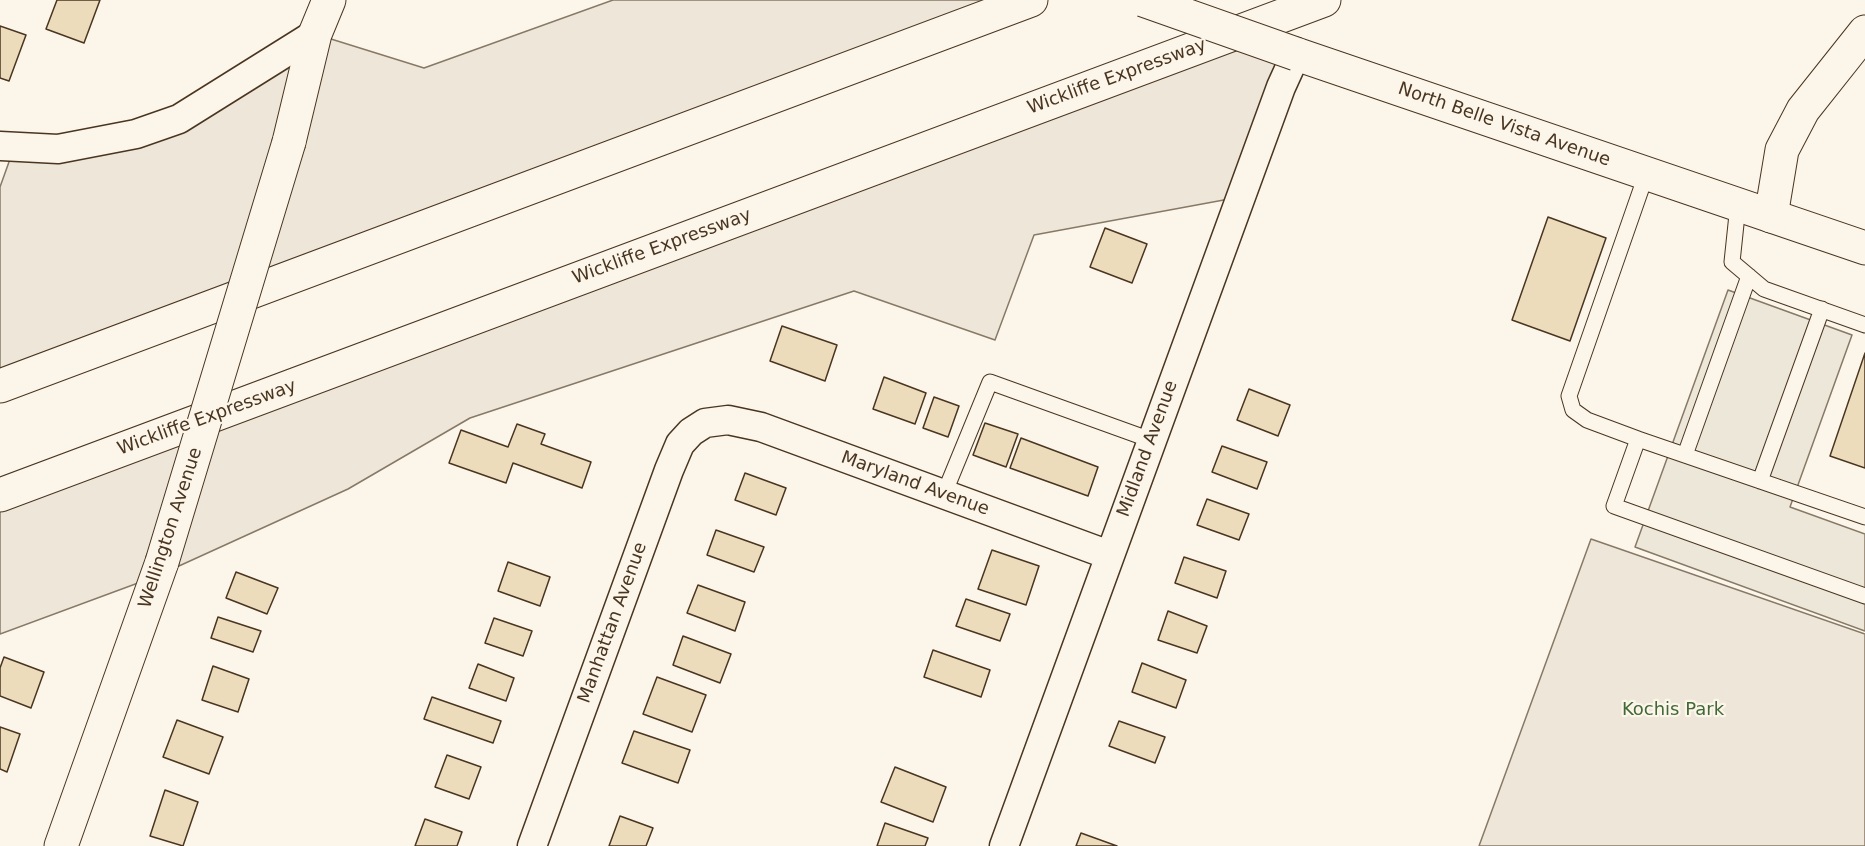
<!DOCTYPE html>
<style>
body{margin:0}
canvas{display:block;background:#fbf6e9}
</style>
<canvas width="1865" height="846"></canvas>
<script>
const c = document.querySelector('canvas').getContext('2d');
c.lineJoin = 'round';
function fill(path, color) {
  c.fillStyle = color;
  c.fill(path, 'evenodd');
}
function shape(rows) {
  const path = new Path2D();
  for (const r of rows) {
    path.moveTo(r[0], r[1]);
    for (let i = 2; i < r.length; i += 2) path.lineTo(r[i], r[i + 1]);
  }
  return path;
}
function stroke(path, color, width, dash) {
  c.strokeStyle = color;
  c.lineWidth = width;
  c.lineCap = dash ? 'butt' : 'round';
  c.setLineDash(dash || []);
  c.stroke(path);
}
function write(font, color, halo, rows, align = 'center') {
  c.font = font + ' "DejaVu Sans",sans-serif';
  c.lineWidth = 4.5;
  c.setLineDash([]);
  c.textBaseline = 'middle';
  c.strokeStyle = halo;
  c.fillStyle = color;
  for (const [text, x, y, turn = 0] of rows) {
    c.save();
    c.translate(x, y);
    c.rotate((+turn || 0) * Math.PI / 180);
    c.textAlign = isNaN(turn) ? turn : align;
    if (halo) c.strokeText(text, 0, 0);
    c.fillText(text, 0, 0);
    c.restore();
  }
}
const green = shape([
 [613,0,1031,0,0,386,0,187,14,148,136,134,315,34,424,68,613,0],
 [1242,31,1296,54,1240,197,1034,235,995,340,854,291,470,418,348,489,157,576,0,634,0,495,1242,31],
 [1591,539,1865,634,1865,846,1479,846,1591,539]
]);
const parking = shape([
 [1728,290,1852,335,1790,507,1865,534,1865,631,1635,547,1728,290]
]);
const building = shape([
 [57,0,100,0,84,43,46,29,57,0],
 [0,26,26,35,9,81,0,78,0,26],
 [1548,217,1606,238,1570,341,1512,320,1548,217],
 [1105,228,1147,244,1132,283,1090,267,1105,228],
 [782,326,837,345,825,381,770,361,782,326],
 [1865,353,1865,468,1830,456,1865,353],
 [884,377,926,393,915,424,873,409,884,377],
 [1249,389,1290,405,1278,436,1237,420,1249,389],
 [934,397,959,406,948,437,923,428,934,397],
 [985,423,1018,434,1006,467,973,455,985,423],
 [517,424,545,434,541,444,591,462,582,488,513,463,506,483,449,463,461,430,508,447,517,424],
 [1021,438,1098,467,1088,496,1010,468,1021,438],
 [1222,446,1267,462,1257,489,1212,472,1222,446],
 [745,473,786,488,776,515,735,500,745,473],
 [1207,499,1249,514,1239,540,1197,525,1207,499],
 [716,530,764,547,754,572,707,555,716,530],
 [992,550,1039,566,1026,605,978,589,992,550],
 [1184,557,1226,571,1217,598,1175,583,1184,557],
 [508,562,550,577,540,606,498,591,508,562],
 [236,572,278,588,267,614,226,598,236,572],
 [698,585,745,602,735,631,687,613,698,585],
 [966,599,1010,614,1000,641,956,626,966,599],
 [1168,611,1207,626,1197,653,1158,640,1168,611],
 [218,617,261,631,253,652,211,638,218,617],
 [494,618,532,631,523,656,485,643,494,618],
 [683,636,731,654,720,683,673,665,683,636],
 [933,650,990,670,981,697,924,677,933,650],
 [4,657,44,672,31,708,0,696,0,668,4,657],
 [1142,663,1186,680,1176,708,1132,692,1142,663],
 [478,664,514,678,506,701,469,688,478,664],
 [213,666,249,679,238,712,202,700,213,666],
 [657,677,706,695,692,732,643,714,657,677],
 [432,697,501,721,493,743,424,719,432,697],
 [177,720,223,737,209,774,163,757,177,720],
 [1119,721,1165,737,1155,763,1109,746,1119,721],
 [0,727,20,734,7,772,0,769,0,727],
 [634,731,690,750,678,783,622,763,634,731],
 [447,755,481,767,469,799,435,787,447,755],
 [895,767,946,787,933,822,881,802,895,767],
 [165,790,198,802,183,846,150,836,165,790],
 [620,816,653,828,646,846,609,846,620,816],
 [425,819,462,832,457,846,415,846,425,819],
 [885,823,928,838,925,846,877,846,885,823],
 [1081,833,1117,846,1076,846,1081,833]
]);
const service = shape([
 [1738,205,1732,262,1764,289,1865,325],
 [1638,439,1587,420,1573,410,1569,396,1646,175],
 [1685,455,1749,276],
 [1760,481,1822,309],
 [944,494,990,382,1151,440],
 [1865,517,1638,439,1614,506,1865,596]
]);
const minor = shape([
 [0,146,58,149,136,134,179,119,315,34],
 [532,846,669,470,680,444,691,432,705,423,728,420,761,427,1109,555],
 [1004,846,1281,87,1296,54]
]);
const tertiary = shape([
 [1296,54,1865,248],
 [289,142,315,34,329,0],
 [61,846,162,562]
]);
const motorway = shape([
 [1771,216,1782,150,1803,110,1865,32],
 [0,386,1031,0],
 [0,495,1324,0]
]);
const tertiaryBridge = shape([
 [1143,0,1296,54],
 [162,562,289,142]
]);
const streetNames = [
 ["Wickliffe Expressway",1117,77,-20],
 ["North Belle Vista Avenue",1504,125,19],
 ["Wickliffe Expressway",662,247,-20],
 ["Wickliffe Expressway",207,418,-20],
 ["Midland Avenue",1148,449,-70],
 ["Maryland Avenue",915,484,20],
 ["Wellington Avenue",171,528,-72],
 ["Manhattan Avenue",613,623,-70]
];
const parkNames = [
 ["Kochis Park",1673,710]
];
fill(green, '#ede6d9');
stroke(green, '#887966', 1.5);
fill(parking, '#ede7d9');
stroke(parking, '#887966', 1.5);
fill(building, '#ecdcbc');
stroke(building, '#4a3520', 1.5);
stroke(service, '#4a3520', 17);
stroke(minor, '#4a3520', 31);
stroke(tertiary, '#4a3520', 35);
stroke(motorway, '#4a3520', 35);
stroke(service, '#fbf6e9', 15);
stroke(minor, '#fbf6e9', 28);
stroke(tertiary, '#fbf6e9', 33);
stroke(motorway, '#fbf6e9', 33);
stroke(tertiaryBridge, '#4a3520', 35, []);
stroke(tertiaryBridge, '#fbf6e9', 33);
write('18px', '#4a3520', '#fbf6e9', streetNames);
write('18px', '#436837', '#fbf6e9', parkNames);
</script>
